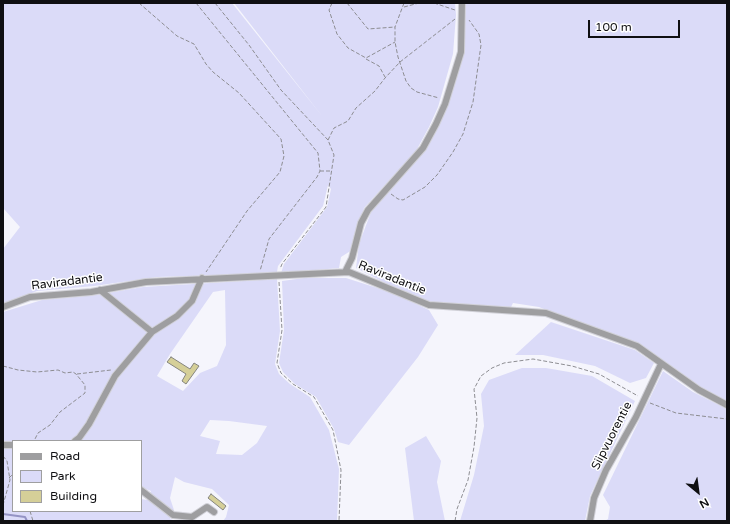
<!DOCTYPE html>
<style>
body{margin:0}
#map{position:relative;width:730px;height:524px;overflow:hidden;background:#f5f5fc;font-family:"Varela Round",sans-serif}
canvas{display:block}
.frame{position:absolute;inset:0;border:4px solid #0f0f12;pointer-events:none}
.legend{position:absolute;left:12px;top:440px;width:130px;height:72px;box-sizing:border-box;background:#fff;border:1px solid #9f9fa0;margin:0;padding:5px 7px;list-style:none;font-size:12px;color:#0f0f12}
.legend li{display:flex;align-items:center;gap:8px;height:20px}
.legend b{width:20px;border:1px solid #9f9fa0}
.north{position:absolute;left:678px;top:472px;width:40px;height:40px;-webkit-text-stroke:3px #fff;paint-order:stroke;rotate:151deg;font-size:11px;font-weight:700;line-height:16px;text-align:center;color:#0f0f12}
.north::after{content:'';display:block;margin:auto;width:14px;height:18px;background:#0f0f12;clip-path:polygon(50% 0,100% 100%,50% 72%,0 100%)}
.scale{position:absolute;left:588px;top:20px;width:92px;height:18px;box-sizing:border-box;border:2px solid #0f0f12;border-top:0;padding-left:5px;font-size:12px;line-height:14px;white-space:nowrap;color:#0f0f12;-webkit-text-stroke:3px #fff;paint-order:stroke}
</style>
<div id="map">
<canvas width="730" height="524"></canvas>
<div class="frame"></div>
<ul class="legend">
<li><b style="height:5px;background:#9e9ea0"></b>Road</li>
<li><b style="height:11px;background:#dbdbf8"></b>Park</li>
<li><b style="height:11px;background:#d5cf98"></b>Building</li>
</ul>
<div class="north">N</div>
<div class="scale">100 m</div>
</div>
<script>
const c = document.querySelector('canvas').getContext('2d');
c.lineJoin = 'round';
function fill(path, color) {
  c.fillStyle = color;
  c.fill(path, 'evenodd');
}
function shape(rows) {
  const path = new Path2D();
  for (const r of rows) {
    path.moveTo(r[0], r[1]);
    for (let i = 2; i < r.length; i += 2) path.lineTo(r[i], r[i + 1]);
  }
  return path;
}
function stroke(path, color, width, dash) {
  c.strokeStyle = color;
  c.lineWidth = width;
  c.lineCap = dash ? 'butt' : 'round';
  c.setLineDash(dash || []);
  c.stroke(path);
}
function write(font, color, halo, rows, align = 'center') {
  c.font = font + ' "Varela Round",sans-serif';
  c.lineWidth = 3;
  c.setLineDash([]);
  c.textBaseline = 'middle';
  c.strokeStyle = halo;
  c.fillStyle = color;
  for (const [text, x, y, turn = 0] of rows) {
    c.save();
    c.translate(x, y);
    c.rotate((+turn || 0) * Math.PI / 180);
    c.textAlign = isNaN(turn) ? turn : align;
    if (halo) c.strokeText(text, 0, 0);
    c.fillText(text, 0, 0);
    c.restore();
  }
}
const green = shape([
 [3,3,232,3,322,116,234,3,455,3,456,15,453,54,438,107,429,127,416,151,364,208,352,250,341,257,339,268,281,273,284,264,327,207,331,189,328,185,323,206,278,266,277,272,253,274,157,277,94,286,37,291,3,304,3,249,20,227,3,208],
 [465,3,727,3,727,401,701,388,638,344,559,315,539,307,513,303,511,307,429,302,411,296,356,268,359,244,371,212,425,150,448,105,463,52],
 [304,278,346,278,393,293,429,310,438,325,418,357,349,445,338,442,334,429,316,397,295,384,283,372,279,363,284,330,282,281],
 [277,279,280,331,275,364,279,374,290,384,310,397,329,430,339,469,337,521,223,521,226,517,229,505,212,489,184,482,175,477,170,498,174,510,170,519,176,521,3,521,3,312,42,300,96,295,143,287],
 [225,290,226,345,217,366,200,373,183,391,157,376,170,354,213,292],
 [210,420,229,421,267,426,257,443,242,455,216,454,220,441,200,436],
 [13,441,141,441,141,487,151,491,147,500,141,499,141,511,13,511],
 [551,322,635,350,654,363,646,378,630,383,595,366,543,355,515,355],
 [522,368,546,368,592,376,635,401,590,496,585,521,460,521,474,475,484,426,481,394,489,380],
 [663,371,693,392,727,409,727,521,605,521,608,519,610,507,603,495],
 [426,436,441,461,437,482,445,521,414,521,405,448]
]);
const stream = shape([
 [3,514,25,517,27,521]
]);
const building = shape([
 [171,357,190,369,194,363,199,366,186,384,182,381,186,374,167,362,171,357],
 [211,494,226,506,223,510,208,498,211,494]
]);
const path = shape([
 [139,3,177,36,194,44,206,64,213,72,239,93,281,139,284,156,280,172,247,211,206,272],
 [196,3,318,153,320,171,317,177,269,239,260,271],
 [215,3,249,45,281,90,328,140,334,155,326,207,282,264,280,269],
 [332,3,329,10,337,34,348,48,366,58,395,42],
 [347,3,368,29,395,27],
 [404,3,395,27,395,42,398,57,406,81,411,88,417,92,439,98],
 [434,3,455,10],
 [404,7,419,3],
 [366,59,379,66,385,77],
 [328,140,334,128,348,121,356,108,375,91,385,78,400,62,455,19],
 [320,171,331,171],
 [391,194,398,199,403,200,425,187,437,175,453,152,463,134,473,102,481,45,479,34,469,20],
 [279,282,282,330,277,363,281,373,293,384,314,397,333,430,341,470,339,521],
 [3,366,18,370,37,372,58,370,65,373,73,372,76,374,85,385,85,393,60,412,50,425,38,433,34,441],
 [77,374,111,370],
 [650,403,676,413,727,419],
 [3,456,7,461,10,480,3,505],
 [9,478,13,474],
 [30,511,33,521],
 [455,521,457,509,468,480,474,447,477,418,474,389,481,376,492,368,504,363,533,359,572,366,599,374,638,396]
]);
const minor = shape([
 [345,272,352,258,361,223,368,210,423,148,436,124,445,104,461,52,462,3],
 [100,290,152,332],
 [3,307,30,297,91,292,146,282,349,272,429,305,546,313,637,346,699,390,727,405],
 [75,441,79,438,89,424,115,376,152,332,177,316,192,301,202,278],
 [3,445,13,445],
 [141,490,173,515,192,517,207,507,214,512],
 [590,521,594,498,606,470,636,417,661,364]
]);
const streetNames = [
 ["Raviradantie",392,278,22],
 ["Raviradantie",67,282,-7],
 ["Siipvuorentie",612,436,-63]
];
fill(green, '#dbdbf8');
stroke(stream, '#9493c4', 2);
fill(building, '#d5cf98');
stroke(building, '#84847e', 1);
stroke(minor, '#d0d0d7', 8);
stroke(path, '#8d8d92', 1, [4, 2]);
stroke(minor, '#9e9ea0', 6);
write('12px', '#0f0f12', '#fff', streetNames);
</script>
